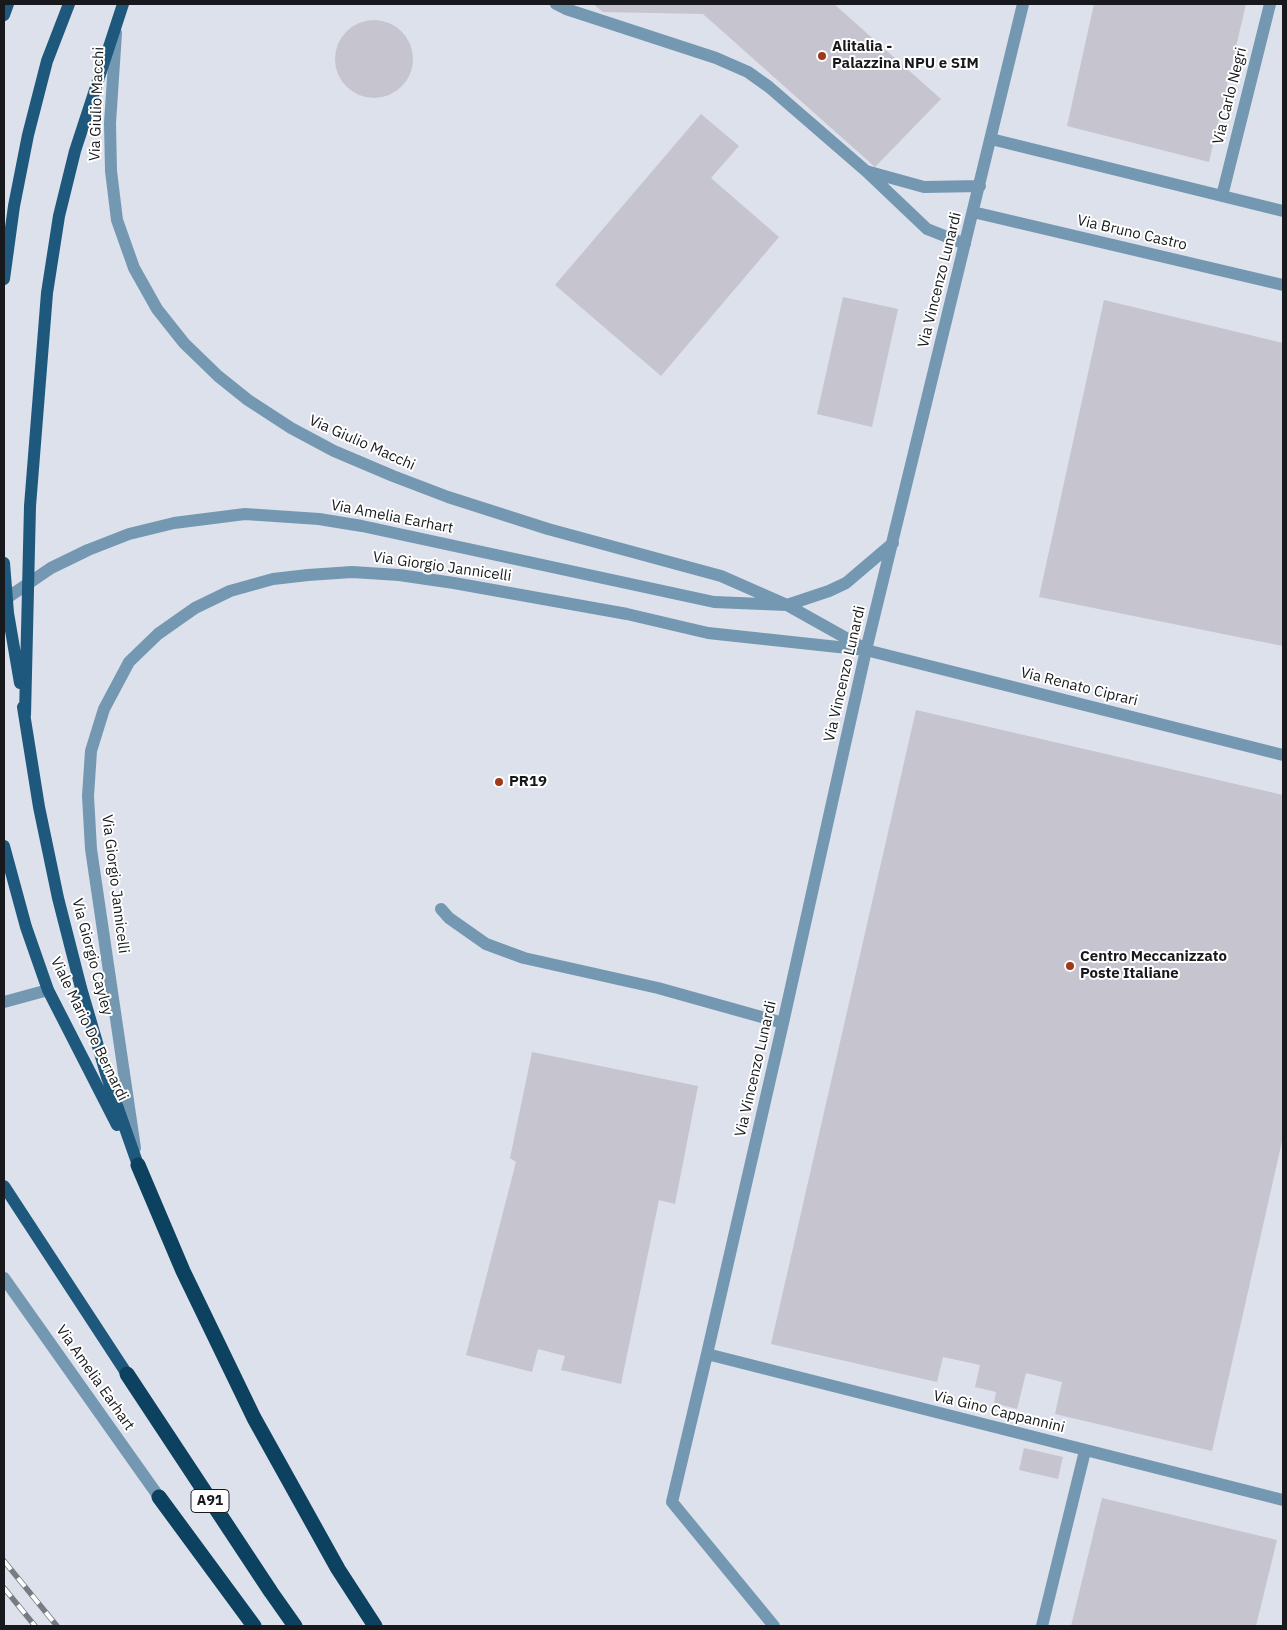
<!DOCTYPE html>
<style>
body{margin:0}
#map{position:relative;width:1287px;height:1630px;overflow:hidden;background:#dde1eb;font-family:"IBM Plex Sans",sans-serif}
canvas{display:block}
.frame{position:absolute;inset:0;border:5px solid #17191c;pointer-events:none}
</style>
<div id="map">
<canvas width="1287" height="1630"></canvas>
<div class="frame"></div>
</div>
<script>
const c = document.querySelector('canvas').getContext('2d');
c.lineJoin = 'round';
function fill(path, color) {
  c.fillStyle = color;
  c.fill(path, 'evenodd');
}
function shape(rows) {
  const path = new Path2D();
  for (const r of rows) {
    if (r.length === 3) {
      path.moveTo(r[0] + r[2], r[1]);
      path.arc(r[0], r[1], r[2], 0, 2 * Math.PI);
      continue;
    }
    path.moveTo(r[0], r[1]);
    for (let i = 2; i < r.length; i += 2) path.lineTo(r[i], r[i + 1]);
  }
  return path;
}
function stroke(path, color, width, dash) {
  c.strokeStyle = color;
  c.lineWidth = width;
  c.lineCap = dash ? 'butt' : 'round';
  c.setLineDash(dash || []);
  c.stroke(path);
}
function write(font, color, halo, rows, align = 'center') {
  c.font = font + ' "IBM Plex Sans",sans-serif';
  c.lineWidth = 4;
  c.setLineDash([]);
  c.textBaseline = 'middle';
  c.strokeStyle = halo;
  c.fillStyle = color;
  for (const [text, x, y, turn = 0] of rows) {
    c.save();
    c.translate(x, y);
    c.rotate((+turn || 0) * Math.PI / 180);
    c.textAlign = isNaN(turn) ? turn : align;
    if (halo) c.strokeText(text, 0, 0);
    c.fillText(text, 0, 0);
    c.restore();
  }
}
const building = shape([
 [593,4,834,4,941,99,875,167,703,14,603,12],
 [1094,4,1246,4,1209,162,1067,126],
 [374,59,39],
 [701,114,739,146,711,178,779,237,661,376,555,285],
 [843,297,898,309,872,427,817,414],
 [1104,300,1283,343,1283,646,1039,597],
 [916,710,1283,795,1283,1137,1212,1451,1055,1414,1062,1382,1026,1373,1017,1409,994,1403,996,1392,975,1387,980,1365,943,1357,937,1382,771,1344],
 [532,1052,698,1086,675,1204,659,1200,621,1384,561,1370,565,1356,538,1349,532,1372,466,1355,516,1162,510,1158],
 [1024,1448,1063,1457,1058,1479,1019,1470],
 [1102,1498,1277,1540,1256,1626,1071,1626]
]);
const minor = shape([
 [556,4,566,9,716,58,748,72,769,87,866,171],
 [116,33,110,123,111,171,117,220,134,268,157,309,184,343,218,376,248,400,291,428,334,451,393,476,448,497,548,529,721,576,787,605,862,647],
 [991,139,1283,211],
 [1222,196,1270,4],
 [973,212,1283,285],
 [965,244,927,229,866,171,924,187,980,186],
 [4,600,51,568,88,550,129,534,174,523,245,514,319,519,362,526,714,602,787,605,829,591,846,583,893,543],
 [441,909,449,918,486,944,524,958,658,988,783,1023],
 [4,1002,48,990],
 [135,1148,91,849,88,796,91,751,104,709,129,662,158,634,195,608,230,591,273,579,308,575,352,572,399,575,454,583,627,614,708,633,866,650,1283,755],
 [4,1278,159,1497],
 [707,1354,1283,1500],
 [774,1626,672,1502,707,1354,783,1023,866,650,1023,4],
 [1042,1626,1085,1451]
]);
const major = shape([
 [4,15,8,4],
 [4,279,14,206,28,135,47,61,69,4],
 [4,563,8,613,20,683],
 [23,707,39,807,58,898,81,988,107,1077,138,1165],
 [25,715,30,506,47,293,59,216,75,151,123,4],
 [4,846,26,927,48,990,117,1125],
 [4,1186,127,1374]
]);
const highway = shape([
 [138,1165,183,1271,254,1418,338,1569,375,1626],
 [127,1374,271,1592,295,1626],
 [159,1497,254,1626]
]);
const rail = shape([
 [4,1561,57,1626],
 [4,1588,35,1626]
]);
const markers = [
 [822,56,5,"#a03919"],
 [499,782,5,"#a03919"],
 [1070,966,5,"#a03919"]
];
const shields = [
 [210,1501,38]
];
const shieldNames = [
 ["A91",210,1501]
];
const poiNames = [
 ["Alitalia -",832,47],
 ["Palazzina NPU e SIM",832,64],
 ["PR19",509,782],
 ["Centro Meccanizzato",1080,957],
 ["Poste Italiane",1080,974]
];
const streetNames = [
 ["Via Carlo Negri",1230,96,-76],
 ["Via Giulio Macchi",97,104,-88],
 ["Via Bruno Castro",1132,233,13],
 ["Via Vincenzo Lunardi",940,280,-76],
 ["Via Giulio Macchi",362,443,24],
 ["Via Amelia Earhart",392,517,11],
 ["Via Giorgio Jannicelli",442,567,8],
 ["Via Vincenzo Lunardi",845,674,-77],
 ["Via Renato Ciprari",1079,687,14],
 ["Via Giorgio Jannicelli",115,884,83],
 ["Via Giorgio Cayley",92,957,75],
 ["Viale Mario De Bernardi",89,1029,64],
 ["Via Vincenzo Lunardi",756,1069,-77],
 ["Via Amelia Earhart",95,1378,55],
 ["Via Gino Cappannini",999,1412,14]
];
fill(building, '#c6c4ce');
stroke(minor, '#7498b2', 12);
stroke(major, '#1e587d', 12);
stroke(highway, '#0d4160', 15);
stroke(rail, '#787b82', 5.5);
stroke(rail, '#fff', 4, [11]);
for (const [x, y, r, color] of markers) {
  const dot = new Path2D();
  dot.arc(x, y, r, 0, 2 * Math.PI);
  c.fillStyle = color;
  c.fill(dot);
  stroke(dot, '#fff', 2);
}
for (const [x, y, w] of shields) {
  const box = new Path2D();
  box.roundRect(x - w / 2, y - 11.5, w, 23, 4);
  c.fillStyle = '#fff';
  c.fill(box);
  stroke(box, '#17191c', 1);
}
write('bold 14px', '#17191c', null, shieldNames);
write('bold 15px', '#17191c', '#fff', poiNames, 'left');
write('15px', '#17191c', '#fff', streetNames);
</script>
